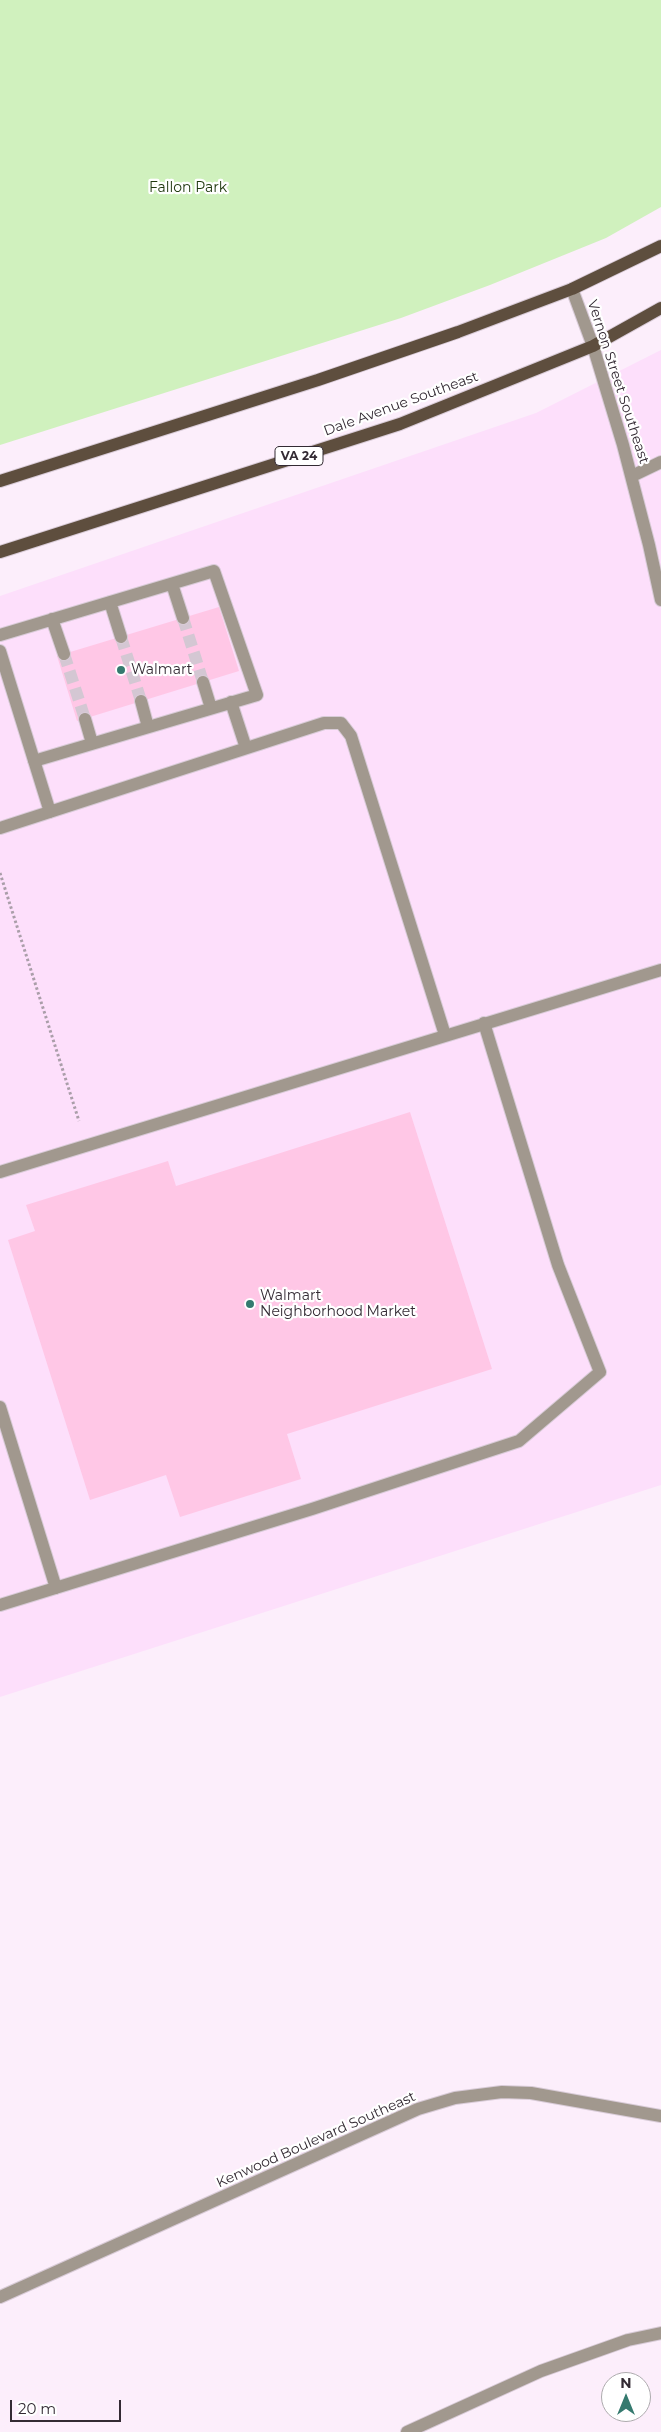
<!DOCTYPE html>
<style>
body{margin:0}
#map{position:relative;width:661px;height:2432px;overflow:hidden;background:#fceefb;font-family:Montserrat,sans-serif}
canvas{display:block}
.north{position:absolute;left:601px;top:2372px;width:50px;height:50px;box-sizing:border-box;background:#fff;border:1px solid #adaaad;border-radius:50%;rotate:0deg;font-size:14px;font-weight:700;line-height:20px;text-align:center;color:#332a33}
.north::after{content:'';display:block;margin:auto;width:18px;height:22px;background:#357a6f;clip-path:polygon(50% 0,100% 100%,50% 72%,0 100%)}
.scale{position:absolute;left:10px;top:2400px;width:111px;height:22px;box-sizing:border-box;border:2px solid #332a33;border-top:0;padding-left:6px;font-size:15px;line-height:18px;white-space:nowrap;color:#332a33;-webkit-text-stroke:4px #fff;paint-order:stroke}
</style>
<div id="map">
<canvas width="661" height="2432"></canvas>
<div class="north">N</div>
<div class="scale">20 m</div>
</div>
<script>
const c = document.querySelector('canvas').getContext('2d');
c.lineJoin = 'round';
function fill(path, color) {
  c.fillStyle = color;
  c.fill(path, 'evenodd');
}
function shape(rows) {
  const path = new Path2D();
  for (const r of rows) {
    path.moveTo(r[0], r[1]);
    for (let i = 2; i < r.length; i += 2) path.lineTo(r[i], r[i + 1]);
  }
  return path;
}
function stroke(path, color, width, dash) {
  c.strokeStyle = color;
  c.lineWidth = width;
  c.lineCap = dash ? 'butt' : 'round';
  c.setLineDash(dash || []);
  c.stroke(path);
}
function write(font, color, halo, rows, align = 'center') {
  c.font = font + ' Montserrat,sans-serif';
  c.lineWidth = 4.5;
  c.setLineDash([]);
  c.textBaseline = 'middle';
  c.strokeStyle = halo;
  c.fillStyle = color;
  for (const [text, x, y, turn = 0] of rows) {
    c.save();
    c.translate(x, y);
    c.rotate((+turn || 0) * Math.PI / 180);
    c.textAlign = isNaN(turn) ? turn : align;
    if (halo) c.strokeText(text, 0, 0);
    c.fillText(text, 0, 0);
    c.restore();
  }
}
const built = shape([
 [661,350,661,1485,0,1697,0,596,536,413]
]);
const green = shape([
 [0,0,661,0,661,207,606,238,490,285,401,318,0,445]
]);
const building = shape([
 [219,607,239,671,77,721,57,656],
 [410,1112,492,1369,287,1434,301,1479,180,1517,166,1475,90,1500,8,1240,35,1231,26,1205,168,1161,176,1186]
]);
const minorTunnel = shape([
 [183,618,203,682],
 [121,637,141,701],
 [64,654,85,719]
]);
const path = shape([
 [0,873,79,1121]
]);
const minor = shape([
 [572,289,593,346,623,445,649,545,661,600],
 [632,476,661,462],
 [172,584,183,618],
 [110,602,121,637],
 [52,619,64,654],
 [0,635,214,571,257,695,34,761],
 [0,651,50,812],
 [203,682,211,708],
 [141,701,148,727],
 [231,702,246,748],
 [85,719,92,743],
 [0,828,324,723,341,723,351,736,445,1035],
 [0,1172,661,970],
 [0,1407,56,1588],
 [0,1605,312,1509,519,1441,600,1372,558,1265,484,1023],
 [0,2297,418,2109,455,2098,502,2092,531,2093,661,2116],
 [407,2432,541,2371,628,2340,661,2333]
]);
const major = shape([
 [0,481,318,380,458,332,572,289,661,246],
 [0,552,400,424,593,346,661,308]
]);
const markers = [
 [121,670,5,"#357a6f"],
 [250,1304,5,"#357a6f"]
];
const shields = [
 [299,456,48]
];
const shieldNames = [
 ["VA 24",299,456]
];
const parkNames = [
 ["Fallon Park",188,188]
];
const streetNames = [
 ["Vernon Street Southeast",618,382,72],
 ["Dale Avenue Southeast",401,404,-20],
 ["Kenwood Boulevard Southeast",316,2140,-24]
];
const poiNames = [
 ["Walmart",131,670],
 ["Walmart",260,1296],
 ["Neighborhood Market",260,1312]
];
fill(built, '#fddffb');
fill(green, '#d0f1be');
fill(building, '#ffc7e6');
stroke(minorTunnel, '#d4c7d3', 12, [12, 6]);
stroke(minor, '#d8cbd7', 14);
stroke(major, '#d8cbd7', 14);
stroke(path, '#aa9ea9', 3, [2.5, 2.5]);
stroke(minor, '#a1988e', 12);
stroke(major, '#5e4e3e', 12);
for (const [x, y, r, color] of markers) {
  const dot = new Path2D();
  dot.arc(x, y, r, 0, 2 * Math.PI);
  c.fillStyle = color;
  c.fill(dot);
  stroke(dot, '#fff', 2);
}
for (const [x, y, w] of shields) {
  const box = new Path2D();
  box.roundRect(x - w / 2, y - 9.5, w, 19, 4);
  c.fillStyle = '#fff';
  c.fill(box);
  stroke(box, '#332a33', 1);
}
write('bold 12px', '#332a33', null, shieldNames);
write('14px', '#20390f', '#fff', parkNames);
write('14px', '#332a33', '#fff', streetNames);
write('14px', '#332a33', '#fff', poiNames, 'left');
</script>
